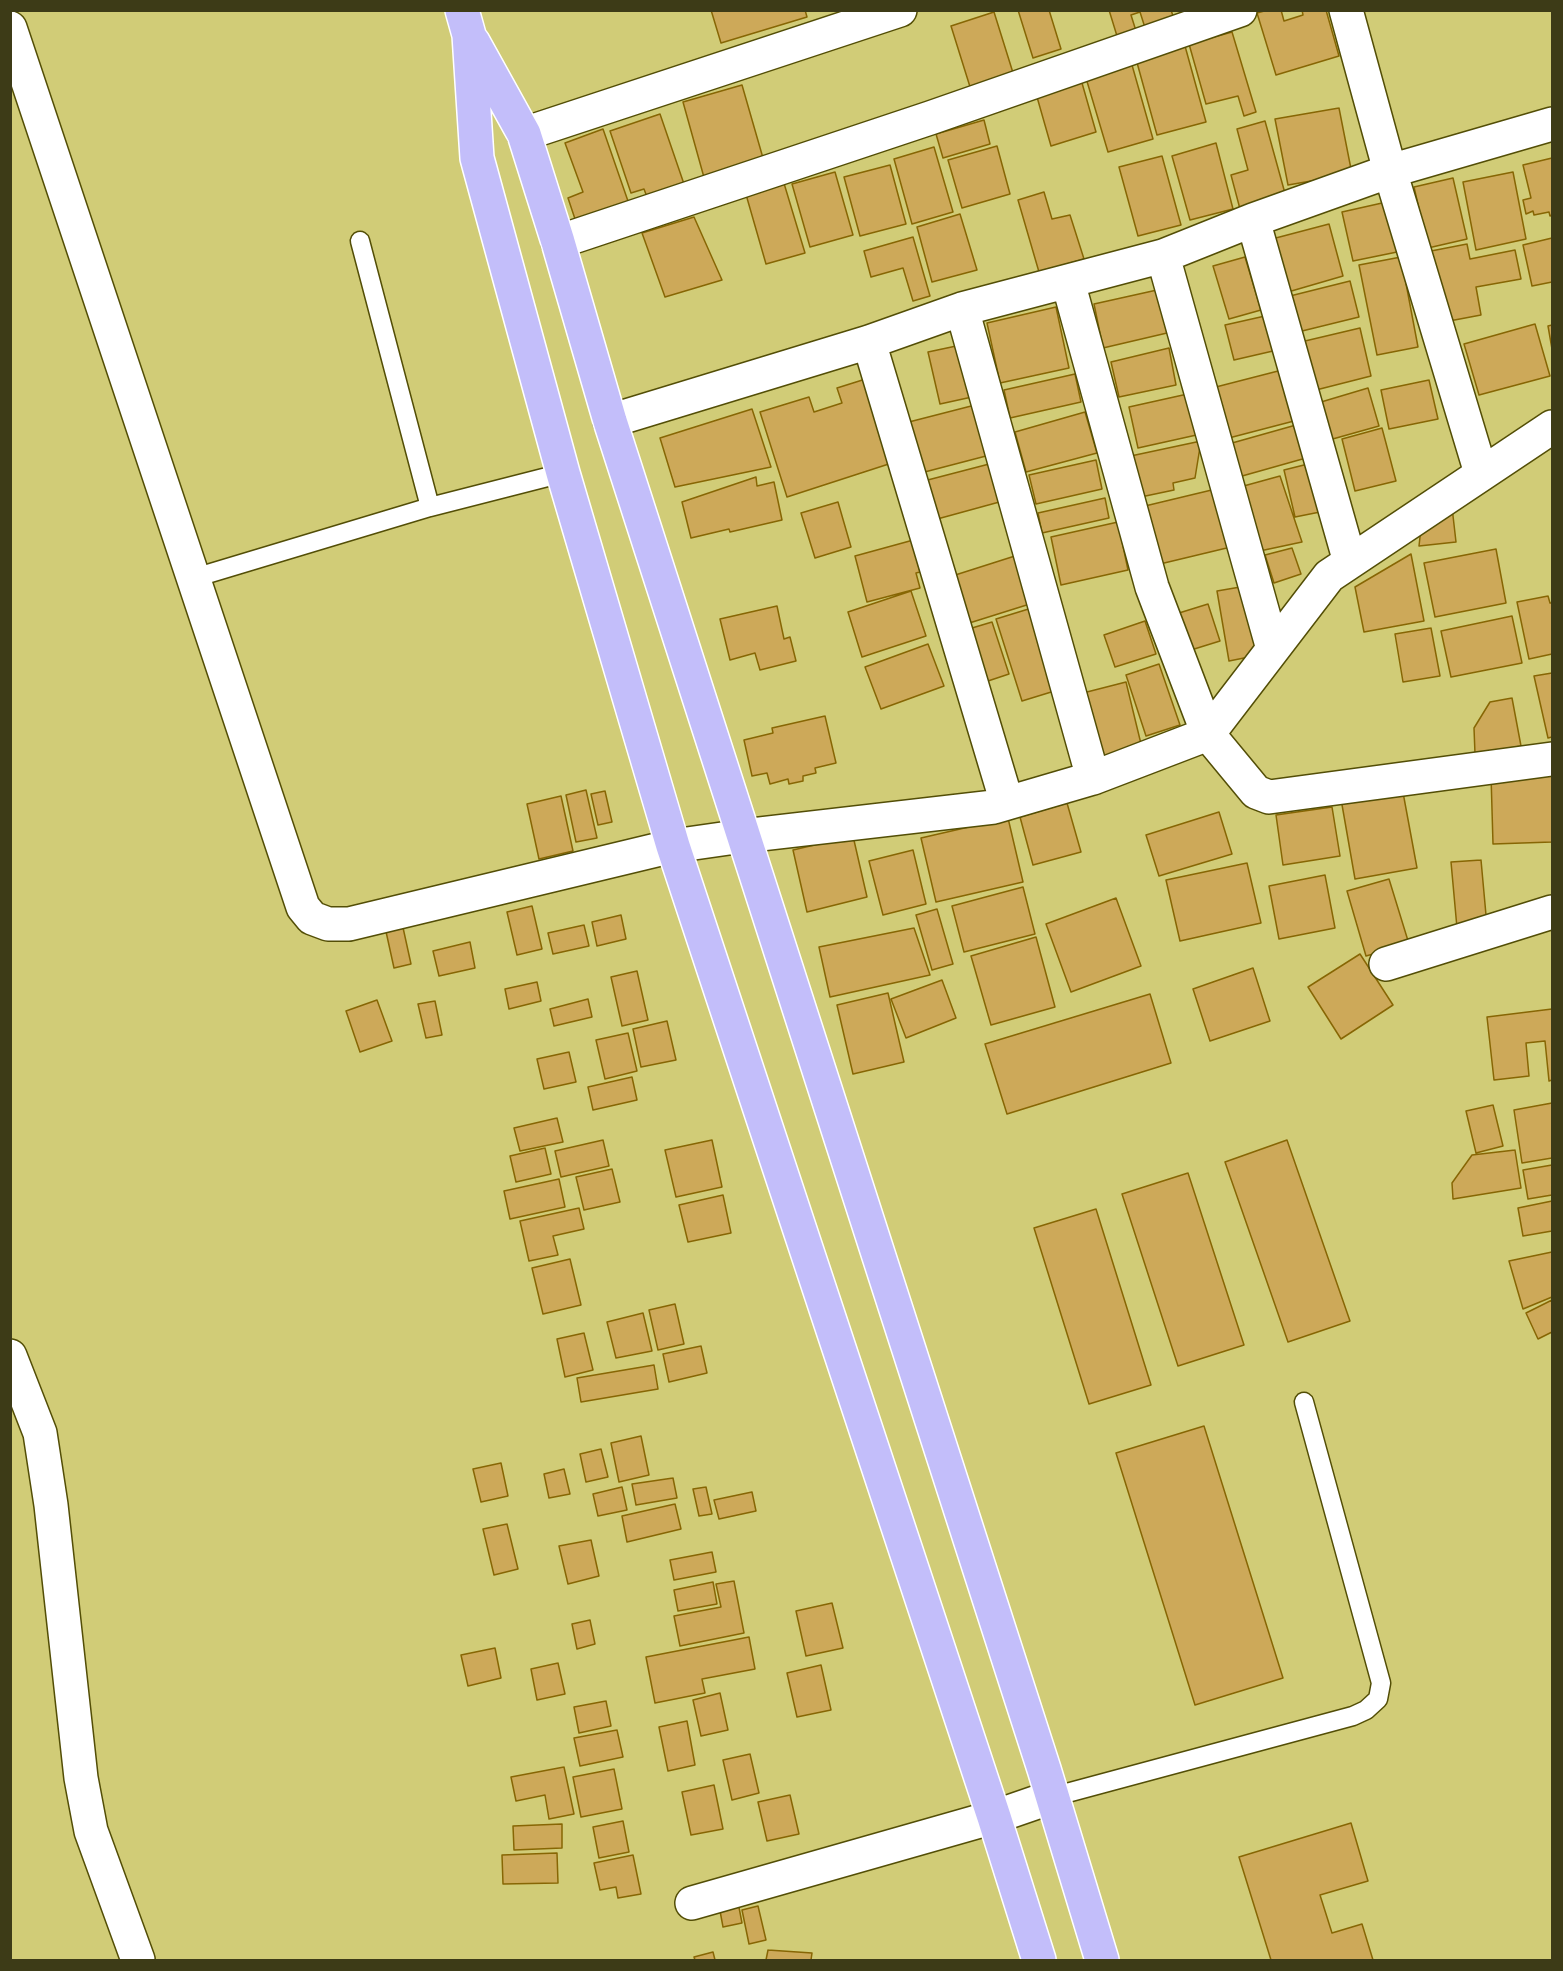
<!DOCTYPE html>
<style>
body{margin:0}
#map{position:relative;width:1563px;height:1971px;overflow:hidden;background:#d1cc77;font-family:"Source Serif 4",serif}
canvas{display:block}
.frame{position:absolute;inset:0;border:12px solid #3d3b17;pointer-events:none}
</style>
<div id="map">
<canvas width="1563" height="1971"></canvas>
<div class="frame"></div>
</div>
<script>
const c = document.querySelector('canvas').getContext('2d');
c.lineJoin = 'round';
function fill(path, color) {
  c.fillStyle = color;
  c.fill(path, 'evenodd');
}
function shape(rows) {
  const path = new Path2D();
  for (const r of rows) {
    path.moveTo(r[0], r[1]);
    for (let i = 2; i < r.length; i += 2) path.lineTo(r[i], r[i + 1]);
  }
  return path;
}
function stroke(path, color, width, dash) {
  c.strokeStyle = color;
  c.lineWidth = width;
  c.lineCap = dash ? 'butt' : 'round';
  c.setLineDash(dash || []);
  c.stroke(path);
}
const building = shape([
 [711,10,805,10,807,17,721,43,711,10],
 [1018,10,1049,10,1061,49,1033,58,1018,10],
 [1109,10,1171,10,1176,25,1147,34,1140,12,1131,15,1136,31,1117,36,1109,10],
 [1268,10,1281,10,1284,21,1303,15,1302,10,1326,10,1339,56,1276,75,1257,13,1268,10],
 [994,12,1014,76,971,90,951,26,994,12],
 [1232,32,1256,112,1244,116,1238,96,1206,104,1189,44,1232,32],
 [1185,46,1206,122,1157,135,1136,59,1185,46],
 [1132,65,1153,139,1108,152,1086,78,1132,65],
 [1080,76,1096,132,1051,146,1035,90,1080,76],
 [742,85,765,165,705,181,683,102,742,85],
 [1339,108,1352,174,1288,185,1275,119,1339,108],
 [660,114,684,184,647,197,644,189,631,193,610,131,660,114],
 [984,120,990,144,943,158,936,134,984,120],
 [1265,121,1286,197,1240,209,1231,175,1248,170,1237,129,1265,121],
 [603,129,629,204,576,222,568,198,583,192,565,143,603,129],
 [1216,143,1233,209,1190,220,1172,156,1216,143],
 [997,146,1010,194,962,208,948,160,997,146],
 [934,147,953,212,912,224,894,159,934,147],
 [1162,156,1181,225,1138,236,1119,167,1162,156],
 [1552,158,1552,215,1550,216,1549,212,1534,215,1533,211,1526,214,1523,200,1531,198,1523,165,1552,158],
 [890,165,906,224,860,236,844,177,890,165],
 [835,172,853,235,810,247,792,184,835,172],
 [1513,172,1526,239,1476,250,1463,182,1513,172],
 [1453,178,1467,239,1428,248,1414,187,1453,178],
 [783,180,805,253,766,264,745,191,783,180],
 [1044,192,1052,219,1070,215,1084,259,1039,272,1018,200,1044,192],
 [1391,201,1402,251,1353,261,1342,212,1391,201],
 [960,214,977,270,932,282,917,227,960,214],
 [694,217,722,280,665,297,642,233,694,217],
 [1329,224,1343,276,1288,292,1272,239,1329,224],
 [913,237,930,296,913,301,903,268,871,277,864,251,913,237],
 [1552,238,1552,282,1532,286,1523,245,1552,238],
 [1467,244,1470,259,1515,250,1521,279,1476,287,1481,315,1444,322,1431,251,1467,244],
 [1245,257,1261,310,1229,319,1213,266,1245,257],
 [1401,257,1418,347,1377,355,1359,265,1401,257],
 [1350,281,1359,317,1298,332,1290,296,1350,281],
 [1157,290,1167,333,1103,348,1094,304,1157,290],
 [1056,307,1069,368,1000,383,987,323,1056,307],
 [1265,316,1273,351,1234,360,1225,325,1265,316],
 [1535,324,1550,376,1479,395,1464,344,1535,324],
 [1552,325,1552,349,1548,326,1552,325],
 [1360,328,1371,376,1316,390,1305,341,1360,328],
 [961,345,972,397,940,404,928,352,961,345],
 [1169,348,1176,385,1119,397,1111,362,1169,348],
 [1282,370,1294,421,1225,439,1212,388,1282,370],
 [1075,374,1081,402,1010,418,1004,390,1075,374],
 [872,377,898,461,787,497,760,412,809,397,814,412,842,403,837,388,872,377],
 [1429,380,1438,419,1389,429,1381,390,1429,380],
 [1368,388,1379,426,1322,442,1311,405,1368,388],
 [1192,393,1201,434,1138,448,1129,407,1192,393],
 [979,404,978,427,986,456,917,474,905,423,979,404],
 [752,409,771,467,675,487,660,438,752,409],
 [1085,412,1097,453,1026,472,1015,432,1085,412],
 [1296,425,1306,458,1235,478,1225,445,1296,425],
 [1382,428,1396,481,1355,491,1342,439,1382,428],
 [1201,441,1195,478,1173,483,1174,490,1136,498,1126,457,1201,441],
 [1096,460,1102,489,1036,504,1029,475,1096,460],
 [993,463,1003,501,930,521,920,482,993,463],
 [1308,464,1320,512,1295,517,1284,470,1308,464],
 [1280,476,1302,542,1255,552,1240,487,1280,476],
 [756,477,757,486,774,482,782,520,730,532,729,529,691,538,682,502,756,477],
 [1220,488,1235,546,1160,564,1145,506,1220,488],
 [1105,498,1109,518,1042,533,1038,513,1105,498],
 [838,502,851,547,815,558,801,513,838,502],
 [1452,507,1456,542,1419,546,1422,519,1452,507],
 [1118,522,1128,570,1061,585,1051,537,1118,522],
 [917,539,921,554,916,556,920,572,916,573,920,588,867,602,855,556,917,539],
 [1292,548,1301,574,1274,583,1265,555,1292,548],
 [1496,549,1506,603,1435,617,1424,563,1496,549],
 [1411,554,1424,621,1364,632,1355,587,1411,554],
 [1018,555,1033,603,963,625,949,577,1018,555],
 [1252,585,1264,654,1229,661,1217,591,1252,585],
 [911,591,926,636,862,657,848,612,911,591],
 [1548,596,1550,603,1552,603,1552,654,1529,659,1517,602,1548,596],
 [1208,604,1220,641,1191,650,1179,613,1208,604],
 [777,606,784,639,790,637,796,661,760,670,755,653,730,660,720,619,777,606],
 [1035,607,1061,689,1022,701,996,619,1035,607],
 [1512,616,1522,663,1451,677,1441,631,1512,616],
 [1145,621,1156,654,1115,667,1104,635,1145,621],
 [992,622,1009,674,979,684,962,631,992,622],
 [1431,628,1440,676,1403,682,1395,634,1431,628],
 [928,644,944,686,881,709,865,667,928,644],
 [1159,664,1180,725,1146,736,1126,675,1159,664],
 [1552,673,1552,737,1548,738,1534,676,1552,673],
 [1126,682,1142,748,1099,758,1083,693,1126,682],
 [1512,698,1521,746,1475,754,1474,728,1490,702,1512,698],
 [825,716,836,763,815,768,816,773,803,776,803,781,789,784,788,779,770,784,767,773,752,776,744,740,773,733,772,728,825,716],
 [1552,773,1552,842,1493,844,1491,775,1552,773],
 [1402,787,1417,868,1355,879,1341,799,1402,787],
 [586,790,597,838,576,842,566,795,586,790],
 [605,791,612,822,598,825,591,794,605,791],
 [561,796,573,851,539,859,527,804,561,796],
 [1067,803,1081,852,1033,865,1020,817,1067,803],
 [1332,807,1340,856,1283,865,1276,815,1332,807],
 [1219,812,1232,854,1159,876,1146,835,1219,812],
 [1008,818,1023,882,936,902,921,838,1008,818],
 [853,836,867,897,807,912,793,850,853,836],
 [913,850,926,904,883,915,869,861,913,850],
 [1481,860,1487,926,1457,928,1451,862,1481,860],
 [1247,863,1261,923,1180,941,1166,880,1247,863],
 [1325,875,1335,928,1279,939,1269,886,1325,875],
 [1389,879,1409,944,1366,956,1347,891,1389,879],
 [1023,887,1035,934,964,952,952,906,1023,887],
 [1116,898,1141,966,1071,992,1046,924,1116,898],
 [532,906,542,949,517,955,507,912,532,906],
 [937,909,953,964,932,970,916,915,937,909],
 [621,915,626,939,597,946,592,922,621,915],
 [402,923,411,964,394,968,385,927,402,923],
 [584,925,589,946,553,954,548,933,584,925],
 [914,928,930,975,830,997,819,947,914,928],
 [1036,937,1055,1007,991,1025,971,956,1036,937],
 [470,942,475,968,439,976,433,951,470,942],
 [1360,954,1393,1005,1341,1039,1308,987,1360,954],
 [1253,968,1270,1021,1210,1041,1193,989,1253,968],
 [637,971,648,1020,622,1026,611,977,637,971],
 [942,980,956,1018,906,1038,891,999,942,980],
 [537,982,541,1001,509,1009,505,989,537,982],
 [888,993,904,1062,853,1074,837,1005,888,993],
 [1150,994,1171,1063,1007,1114,985,1044,1150,994],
 [588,999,592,1017,554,1026,550,1009,588,999],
 [377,1000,392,1041,360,1052,346,1011,377,1000],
 [435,1001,442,1035,426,1038,418,1004,435,1001],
 [1552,1009,1552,1080,1549,1081,1545,1041,1526,1043,1529,1076,1494,1080,1487,1017,1552,1009],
 [667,1021,676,1060,641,1067,633,1029,667,1021],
 [628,1033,637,1071,605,1079,596,1040,628,1033],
 [569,1052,576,1082,544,1089,537,1059,569,1052],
 [632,1077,637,1100,593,1110,588,1087,632,1077],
 [1552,1103,1552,1158,1522,1163,1514,1110,1552,1103],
 [1493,1105,1503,1146,1476,1153,1466,1111,1493,1105],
 [557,1118,563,1142,520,1151,514,1128,557,1118],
 [603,1140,609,1166,561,1177,555,1151,603,1140],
 [712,1140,722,1187,676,1197,665,1150,712,1140],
 [1287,1140,1350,1321,1288,1342,1225,1162,1287,1140],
 [545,1148,551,1174,516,1182,510,1156,545,1148],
 [1515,1150,1521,1188,1453,1199,1452,1183,1472,1155,1515,1150],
 [1552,1165,1552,1195,1528,1199,1523,1170,1552,1165],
 [612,1169,620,1202,584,1210,576,1177,612,1169],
 [1188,1173,1244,1345,1178,1366,1122,1194,1188,1173],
 [559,1179,565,1207,510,1219,504,1191,559,1179],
 [723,1195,731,1233,688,1242,679,1205,723,1195],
 [1552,1201,1552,1231,1523,1236,1518,1208,1552,1201],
 [579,1208,584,1229,553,1236,558,1255,529,1261,520,1221,579,1208],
 [1096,1209,1151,1385,1089,1404,1034,1228,1096,1209],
 [1552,1252,1552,1297,1523,1309,1509,1261,1552,1252],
 [570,1259,581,1305,543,1314,532,1268,570,1259],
 [1552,1300,1552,1332,1538,1339,1526,1313,1552,1300],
 [675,1304,684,1344,658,1350,649,1310,675,1304],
 [643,1313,652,1351,616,1358,607,1322,643,1313],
 [584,1333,593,1370,565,1377,557,1339,584,1333],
 [701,1346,707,1373,669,1382,663,1354,701,1346],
 [654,1365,658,1389,581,1402,577,1378,654,1365],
 [1204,1426,1283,1678,1195,1705,1116,1453,1204,1426],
 [641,1436,649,1475,619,1482,611,1443,641,1436],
 [601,1449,608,1477,586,1482,580,1454,601,1449],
 [501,1463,508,1496,481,1502,473,1469,501,1463],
 [564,1469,570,1494,549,1498,544,1474,564,1469],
 [673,1478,677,1498,636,1505,632,1484,673,1478],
 [622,1487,627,1510,598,1516,593,1494,622,1487],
 [706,1487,712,1514,699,1516,693,1489,706,1487],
 [752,1492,756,1511,719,1519,714,1500,752,1492],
 [675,1504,681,1529,627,1542,622,1516,675,1504],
 [507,1524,518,1569,494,1575,483,1529,507,1524],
 [591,1540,599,1576,568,1584,559,1546,591,1540],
 [712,1552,716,1572,674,1580,670,1560,712,1552],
 [734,1581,744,1633,680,1646,674,1616,721,1607,716,1584,734,1581],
 [713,1582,717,1604,678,1611,674,1590,713,1582],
 [832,1603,843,1648,806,1656,796,1611,832,1603],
 [590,1620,595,1644,577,1649,572,1624,590,1620],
 [749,1637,755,1669,702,1679,705,1693,655,1703,646,1657,749,1637],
 [495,1648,501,1678,468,1686,461,1655,495,1648],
 [558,1663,565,1694,537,1700,531,1669,558,1663],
 [821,1665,831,1710,797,1717,787,1673,821,1665],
 [720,1693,728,1730,701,1736,693,1700,720,1693],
 [606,1701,611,1726,579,1733,574,1707,606,1701],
 [687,1721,695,1765,668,1771,659,1727,687,1721],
 [617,1730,623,1757,580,1766,574,1738,617,1730],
 [750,1754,759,1793,732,1800,723,1760,750,1754],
 [564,1767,574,1814,549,1819,545,1795,516,1801,511,1777,564,1767],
 [614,1769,622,1809,581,1817,573,1777,614,1769],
 [714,1785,723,1829,691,1835,682,1792,714,1785],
 [790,1795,799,1834,767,1841,758,1802,790,1795],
 [623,1821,629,1852,599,1858,593,1827,623,1821],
 [1351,1823,1368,1881,1320,1895,1332,1933,1362,1924,1373,1960,1271,1960,1239,1857,1351,1823],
 [562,1824,562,1848,514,1850,513,1826,562,1824],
 [557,1853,558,1883,503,1884,502,1855,557,1853],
 [633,1855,641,1894,618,1898,616,1887,600,1890,594,1863,633,1855],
 [737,1897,742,1923,723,1927,718,1900,737,1897],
 [758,1906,766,1940,749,1944,742,1910,758,1906],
 [768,1950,812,1953,811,1960,766,1960,768,1950],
 [713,1952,715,1960,695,1960,694,1957,713,1952]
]);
const lane = shape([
 [360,241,430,507],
 [194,578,430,507,563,473],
 [1052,1797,1353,1716,1366,1710,1378,1699,1381,1683,1304,1402]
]);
const street = shape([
 [1346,10,1390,171,1481,473],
 [10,28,303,907,312,918,328,924,349,924,673,846,743,836,994,807,1093,778,1208,734,1329,576,1552,427],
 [524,134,900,10],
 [1253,220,1350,562],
 [558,242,930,118,1240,10],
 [1163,256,1273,649],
 [1068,282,1152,587,1208,734,1256,792,1269,797,1552,759],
 [962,309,1093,778],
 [869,342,1007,803],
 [610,421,869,342,962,309,1163,256,1253,220,1390,171,1552,124],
 [1386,964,1552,912],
 [10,1356,40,1433,51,1505,81,1778,91,1831,138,1960],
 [692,1903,994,1817,1052,1797]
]);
const primary = shape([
 [462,10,469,35,477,158,563,473,673,846,994,1817,1039,1960],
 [473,42,524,134,558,242,610,421,1044,1769,1102,1960]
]);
fill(building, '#cda959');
stroke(building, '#876604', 1.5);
stroke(lane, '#534e06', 21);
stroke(street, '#534e06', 36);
stroke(primary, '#fff', 36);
stroke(lane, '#fff', 18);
stroke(street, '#fff', 33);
stroke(primary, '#c3befa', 33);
</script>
